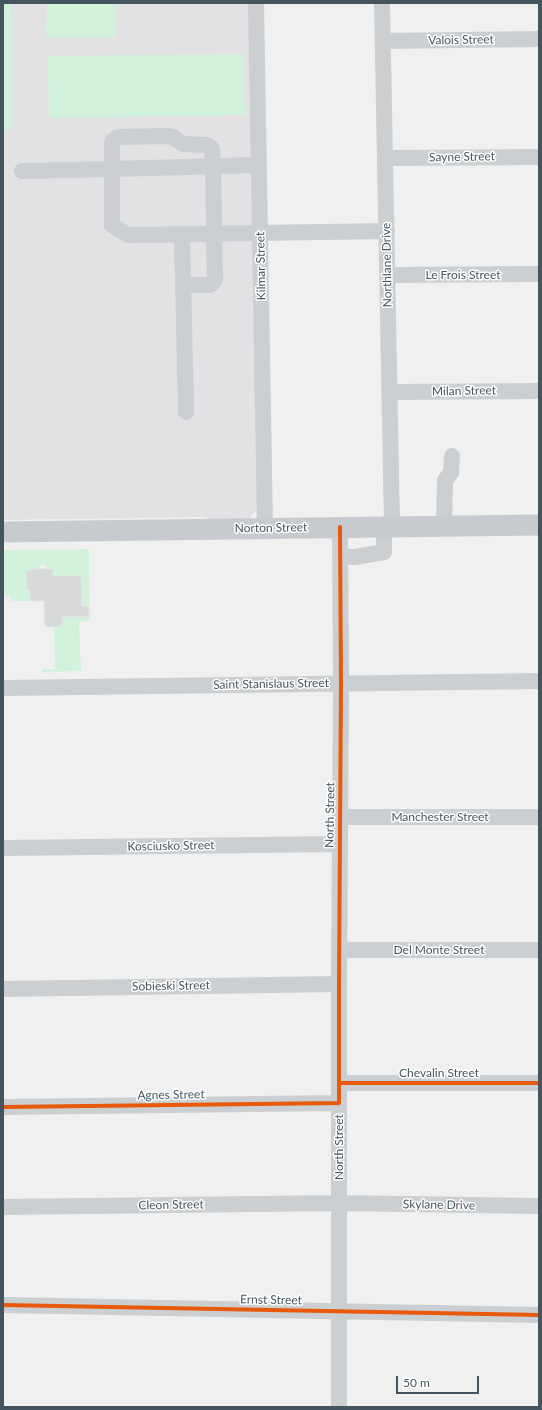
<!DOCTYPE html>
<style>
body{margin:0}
#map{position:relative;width:542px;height:1410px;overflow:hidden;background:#f1f0f0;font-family:Lato,sans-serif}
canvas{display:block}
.frame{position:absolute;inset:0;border:4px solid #45555f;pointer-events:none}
.scale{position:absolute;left:396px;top:1376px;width:83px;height:18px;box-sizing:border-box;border:2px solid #45555f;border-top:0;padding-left:5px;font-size:12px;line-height:14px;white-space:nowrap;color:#45555f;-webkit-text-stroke:3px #fff;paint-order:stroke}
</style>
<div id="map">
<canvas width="542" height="1410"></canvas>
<div class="frame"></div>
<div class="scale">50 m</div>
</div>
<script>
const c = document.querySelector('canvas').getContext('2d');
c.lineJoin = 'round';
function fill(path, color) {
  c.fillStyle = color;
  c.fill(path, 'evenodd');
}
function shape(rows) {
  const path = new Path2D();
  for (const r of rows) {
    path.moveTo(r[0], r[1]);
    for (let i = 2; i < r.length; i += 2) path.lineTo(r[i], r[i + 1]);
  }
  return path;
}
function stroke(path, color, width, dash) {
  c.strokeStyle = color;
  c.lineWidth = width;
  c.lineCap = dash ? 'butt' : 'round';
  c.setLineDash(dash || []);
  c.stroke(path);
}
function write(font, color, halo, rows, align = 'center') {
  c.font = font + ' Lato,sans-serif';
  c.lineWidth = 3;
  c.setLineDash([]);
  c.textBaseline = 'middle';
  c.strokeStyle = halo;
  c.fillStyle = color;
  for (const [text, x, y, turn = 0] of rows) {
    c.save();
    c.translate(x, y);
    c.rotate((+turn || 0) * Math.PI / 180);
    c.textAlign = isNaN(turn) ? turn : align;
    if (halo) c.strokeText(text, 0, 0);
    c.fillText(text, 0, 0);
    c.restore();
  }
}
const education = shape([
 [3,3,251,3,257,501,256,510,252,515,247,520,216,521,204,517,3,520]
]);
const green = shape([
 [3,3,11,3,12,122,3,137],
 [47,3,113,3,117,13,115,37,46,37],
 [244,54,245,115,49,118,48,56],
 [89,549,90,621,79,622,81,671,42,672,42,669,55,669,54,626,62,626,62,617,82,617,82,616,89,616,88,606,82,606,81,576,53,577,53,569,46,569,45,565,39,565,39,569,31,569,31,571,26,571,27,590,30,590,30,601,11,601,11,596,3,596,3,550]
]);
const building = shape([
 [31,569,53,569,53,576,81,576,82,606,88,606,89,616,62,617,62,626,45,627,44,601,30,601,30,590,27,590,26,571,31,571,31,569]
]);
const minor = shape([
 [256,3,265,528],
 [382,3,392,526],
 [383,41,539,39],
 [385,158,539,157],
 [259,165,112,169,112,225,128,235,387,231],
 [22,171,112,169,112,142,118,137,167,136,173,137,183,144,207,145,212,149,213,167,215,280,210,285,183,285],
 [182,234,186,412],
 [388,275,539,274],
 [390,392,539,391],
 [444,526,445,480,451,473,452,456],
 [340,557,355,557,384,552,384,527],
 [3,688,539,681],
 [340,817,539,817],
 [3,848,340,844],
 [339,950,539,950],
 [3,989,339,984],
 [339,1083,539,1083],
 [3,1107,339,1103],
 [3,1207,339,1203,539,1206],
 [3,1305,539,1315],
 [339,1407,339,984,341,683,340,527]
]);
const major = shape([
 [3,532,539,525]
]);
const cycleway = shape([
 [339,1083,539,1083],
 [3,1107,339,1103,339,984,341,683,340,527],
 [3,1305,539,1315]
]);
const streetNames = [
 ["Valois Street",461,40,-1],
 ["Sayne Street",462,157,-1],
 ["Northlane Drive",387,265,-91],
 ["Kilmar Street",261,266,-91],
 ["Le Frois Street",463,275],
 ["Milan Street",464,391,-1],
 ["Norton Street",271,528,-1],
 ["Saint Stanislaus Street",271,684,-1],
 ["North Street",330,815,-89],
 ["Manchester Street",440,817],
 ["Kosciusko Street",171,846,-1],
 ["Del Monte Street",439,950],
 ["Sobieski Street",171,986,-1],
 ["Chevalin Street",439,1073],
 ["Agnes Street",171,1095,-1],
 ["North Street",339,1147,-90],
 ["Cleon Street",171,1205,-1],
 ["Skylane Drive",439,1205,1],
 ["Ernst Street",271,1300,1]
];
fill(education, '#e2e1e3');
fill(green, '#d2f2db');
fill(building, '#d7d9da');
stroke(building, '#e2e2e3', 1);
stroke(minor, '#cbcfd1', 16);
stroke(major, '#c7cbcf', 21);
stroke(cycleway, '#e8590c', 4);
write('12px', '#45555f', '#fff', streetNames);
</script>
